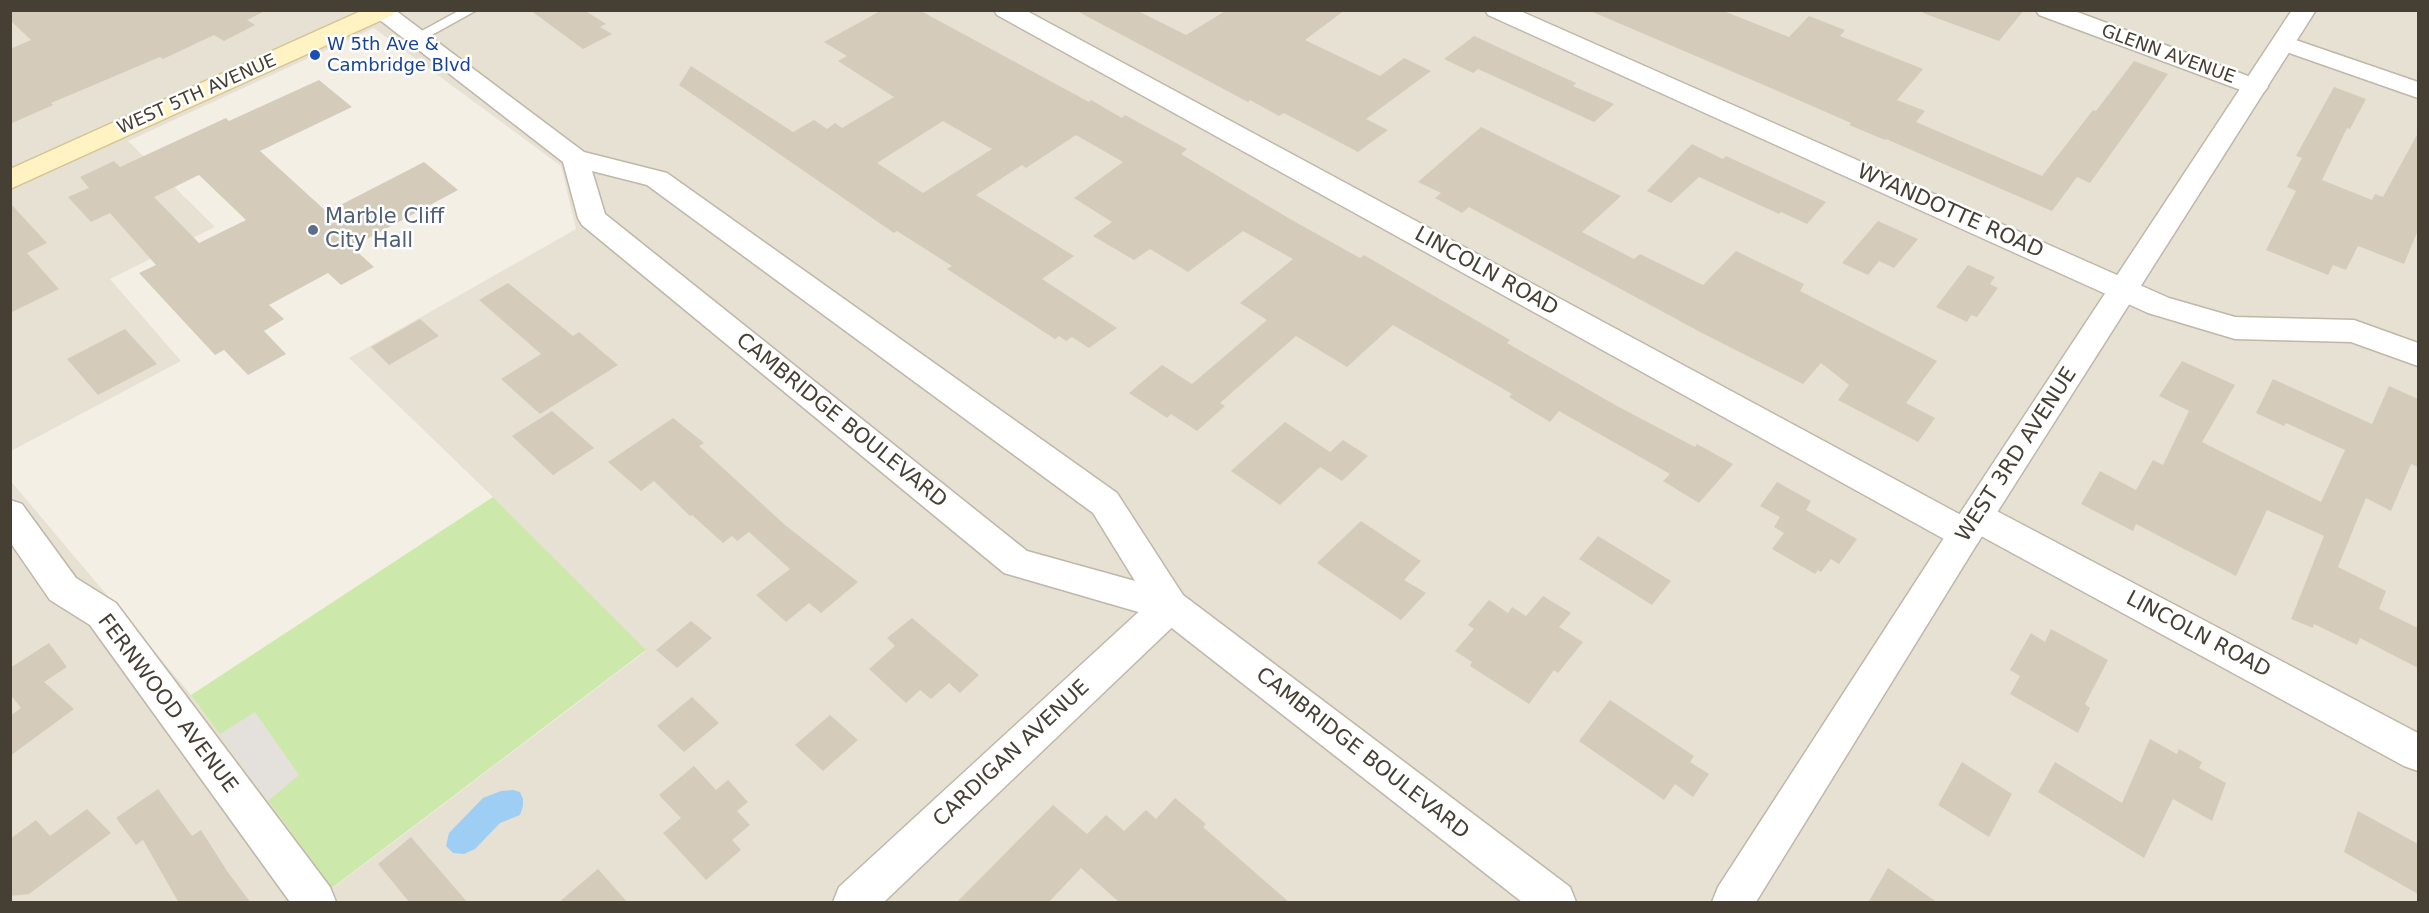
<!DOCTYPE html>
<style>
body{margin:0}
#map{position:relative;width:2429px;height:913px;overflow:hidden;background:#f3efe5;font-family:"DejaVu Sans",sans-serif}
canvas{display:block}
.frame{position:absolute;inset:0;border:12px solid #463f34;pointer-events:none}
</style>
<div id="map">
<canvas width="2429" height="913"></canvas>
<div class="frame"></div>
</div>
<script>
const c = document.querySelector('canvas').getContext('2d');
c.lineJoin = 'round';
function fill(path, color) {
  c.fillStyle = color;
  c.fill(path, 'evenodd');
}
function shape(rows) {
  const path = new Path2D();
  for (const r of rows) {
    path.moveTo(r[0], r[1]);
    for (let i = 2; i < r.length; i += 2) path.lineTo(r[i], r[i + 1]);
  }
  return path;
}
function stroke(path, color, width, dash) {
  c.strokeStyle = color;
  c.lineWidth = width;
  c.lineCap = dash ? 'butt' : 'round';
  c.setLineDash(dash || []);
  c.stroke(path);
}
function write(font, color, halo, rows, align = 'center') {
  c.font = font + ' "DejaVu Sans",sans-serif';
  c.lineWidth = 5;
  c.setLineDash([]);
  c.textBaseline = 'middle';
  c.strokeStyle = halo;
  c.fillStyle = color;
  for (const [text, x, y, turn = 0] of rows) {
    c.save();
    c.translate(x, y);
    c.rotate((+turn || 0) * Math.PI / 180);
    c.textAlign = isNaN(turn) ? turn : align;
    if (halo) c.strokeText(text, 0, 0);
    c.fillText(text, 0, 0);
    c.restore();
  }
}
const residential = shape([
 [11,11,2418,11,2418,902,11,902,10,480,191,695,333,888,646,651,493,497,349,358,576,229,561,166,374,28,128,141,215,227,110,279,181,361,11,451]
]);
const green = shape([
 [493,497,646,650,332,888,191,695]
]);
const parking = shape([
 [255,712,299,775,268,801,220,734]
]);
const water = shape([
 [513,790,520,792,523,799,523,806,520,815,500,823,475,849,464,854,453,853,446,846,449,833,483,798,501,791]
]);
const building = shape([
 [10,10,267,10,247,20,255,25,224,41,214,35,163,59,160,57,51,103,53,105,10,124,10,49,31,40,10,20],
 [530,10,584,10,606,24,600,27,612,34,583,49],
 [882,10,919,10,1089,102,1091,100,1122,118,1125,115,1187,149,1181,154,1290,219,1360,258,1364,255,1510,340,1507,343,1617,406,1695,447,1697,444,1733,464,1699,503,1663,481,1670,474,1559,411,1550,422,1509,397,1512,394,1393,325,1347,367,1296,336,1220,403,1225,406,1197,431,1171,414,1167,418,1129,393,1162,365,1192,384,1267,320,1240,303,1293,259,1243,231,1188,272,1150,249,1134,260,1093,236,1112,222,1074,198,1123,162,1076,135,1026,168,1022,165,976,195,1074,256,1042,279,1117,328,1089,348,1072,337,1066,341,1059,336,1055,339,947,269,952,266,897,231,894,233,679,85,691,66,793,132,814,120,827,129,835,123,842,128,894,97,838,61,847,56,824,42],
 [943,121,992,149,923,193,877,163],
 [1075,10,1136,10,1186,35,1227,10,1345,10,1305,40,1380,76,1404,58,1431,71,1366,119,1388,130,1358,152,1284,113,1279,116,1250,100,1248,102],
 [1588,10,1721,10,1789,37,1809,16,1845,30,1840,36,1923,69,1897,100,1925,111,1916,122,2042,176,2093,110,2096,111,2134,61,2168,74,2090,183,2077,177,2052,211,1886,139,1885,140,1849,125,1851,123,1766,86],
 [1924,10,2024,10,1999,41,1923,13],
 [1474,36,1576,83,1573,86,1614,104,1594,122,1478,69,1473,73,1444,59],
 [319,80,352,107,260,151,327,212,424,162,458,190,352,247,374,267,341,285,328,273,269,305,284,319,264,331,286,354,248,375,224,350,215,355,139,273,156,265,110,213,91,222,68,197,89,188,80,177,114,161,120,167,226,118,229,121],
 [199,175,246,220,199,243,154,197],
 [2334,87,2366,99,2350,129,2347,128,2322,180,2372,200,2375,194,2383,197,2418,133,2418,230,2404,264,2358,246,2346,270,2333,265,2328,275,2266,250,2296,191,2287,187,2302,158,2296,156],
 [1481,127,1621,196,1582,232,1634,259,1640,254,1703,285,1736,251,1804,284,1800,291,1937,361,1906,403,1935,418,1918,442,1838,400,1849,385,1821,363,1803,384,1702,333,1469,207,1462,213,1435,198,1441,193,1418,182],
 [1692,144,1723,159,1726,156,1826,202,1807,224,1781,212,1779,214,1699,177,1671,203,1647,191],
 [10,203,47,243,27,253,59,289,10,313],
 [1878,221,1918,239,1894,268,1879,261,1868,275,1842,263],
 [1968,265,1995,277,1990,284,1998,288,1977,317,1971,315,1967,322,1936,307],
 [508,283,573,336,579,332,618,365,540,414,501,379,541,354,479,300],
 [420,319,439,336,389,365,371,347],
 [125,329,157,364,98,395,67,359],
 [2182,361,2235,385,2202,442,2321,502,2345,450,2286,423,2284,426,2256,413,2273,379,2372,424,2389,386,2418,399,2418,467,2411,464,2391,511,2366,498,2338,567,2386,591,2379,609,2418,628,2418,668,2360,638,2357,645,2314,624,2313,628,2291,619,2324,536,2267,510,2236,576,2136,524,2133,531,2081,504,2100,471,2136,490,2153,460,2163,465,2189,411,2159,396],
 [552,411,594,448,553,475,512,436],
 [673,418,704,443,699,446,785,525,858,582,821,613,809,603,786,622,756,595,790,569,749,532,737,541,732,536,723,543,692,515,690,516,654,481,641,491,608,462],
 [1285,422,1330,452,1343,440,1368,456,1342,481,1320,467,1280,505,1231,471],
 [1777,482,1811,501,1806,510,1857,539,1839,564,1831,559,1821,572,1818,570,1815,574,1772,549,1784,533,1774,527,1780,517,1760,506],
 [1361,521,1421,561,1404,580,1426,593,1401,620,1317,563],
 [1598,536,1671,581,1652,605,1579,559],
 [1543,596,1571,613,1559,627,1583,642,1558,673,1554,670,1529,704,1470,666,1472,662,1455,651,1474,629,1468,625,1489,600,1508,613,1512,607,1526,616],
 [912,618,979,675,960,693,949,683,931,699,920,690,906,703,869,669,895,646,887,638],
 [691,621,712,638,677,668,656,650],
 [2051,629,2108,660,2085,704,2090,708,2078,733,2010,694,2020,676,2010,670,2031,633,2045,642],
 [49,643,67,667,44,682,74,709,10,756,10,716,21,708,10,694,10,668],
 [692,697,719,723,684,752,657,726],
 [1610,700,1694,756,1690,762,1709,774,1693,797,1675,784,1664,800,1579,741],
 [830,715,858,740,823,771,795,745],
 [2150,739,2177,754,2179,749,2202,762,2199,768,2226,783,2212,821,2173,799,2144,858,2038,792,2055,762,2122,803],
 [1962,762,2012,794,1989,837,1938,805],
 [694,766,716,790,728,780,748,802,737,811,750,825,732,840,741,850,706,880,663,833,681,818,659,795],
 [158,789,192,836,201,830,227,871,251,903,179,903,143,840,136,845,116,818],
 [1175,798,1206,824,1203,827,1290,903,1120,903,1081,868,1048,903,956,903,1053,805,1087,834,1106,815,1124,831,1146,810,1156,819],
 [87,809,111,833,29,894,10,896,10,839,36,820,50,836],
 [2358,811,2418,844,2418,894,2344,852],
 [411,837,468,903,410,903,378,864],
 [1888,868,1938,903,1868,903],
 [598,869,628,903,558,903]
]);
const service = shape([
 [460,10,477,10,421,41,416,42,409,38,460,10]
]);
const minor = shape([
 [994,10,1025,10,1961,515,1965,507,1977,503,1989,507,2418,733,2418,771,2404,766,1981,536,1977,544,1965,548,1953,544,997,15,994,10],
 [1485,10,1518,10,2169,298,2235,317,2354,320,2418,343,2418,366,2351,342,2235,339,2148,313,1488,15,1485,10],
 [2036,10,2072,10,2264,82,2268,87,2264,92,2255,95,2246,92,2039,15,2036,10],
 [2284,36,2418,82,2418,98,2275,48,2272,43,2275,38,2284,36],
 [10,500,22,504,76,578,116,603,330,887,336,902,290,902,90,625,50,600,10,542,10,500],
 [1170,591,1183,595,1188,606,1183,617,884,902,833,902,839,887,1157,595,1170,591]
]);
const tertiary = shape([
 [367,10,395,10,584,152,667,173,1117,493,1183,595,1570,887,1576,902,1522,902,1159,618,1004,573,582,225,578,218,563,162,367,10],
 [592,171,647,185,1093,513,1135,581,1027,551,605,214,592,171],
 [2292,10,2316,10,1977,544,1756,902,1712,902,1718,887,1953,524,2292,10]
]);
const secondary = shape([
 [363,10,396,10,393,15,10,189,10,169,363,10]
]);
const markers = [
 [315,55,6,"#1a4fb4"],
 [313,230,6,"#5c6f8a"]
];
const farTransitnames = [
 ["W 5th Ave &",327,45],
 ["Cambridge Blvd",327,66]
];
const farStreetnames = [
 ["GLENN AVENUE",2168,55,20],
 ["WEST 5TH AVENUE",197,95,-24]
];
const streetNames = [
 ["WYANDOTTE ROAD",1950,212,24],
 ["LINCOLN ROAD",1486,272,29],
 ["CAMBRIDGE BOULEVARD",841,421,39],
 ["WEST 3RD AVENUE",2017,455,-57],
 ["LINCOLN ROAD",2198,635,28],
 ["FERNWOOD AVENUE",167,704,53],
 ["CARDIGAN AVENUE",1012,754,-43],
 ["CAMBRIDGE BOULEVARD",1362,754,38]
];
const serviceNames = [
 ["Marble Cliff",325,218],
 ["City Hall",325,242]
];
fill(residential, '#e7e1d3');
fill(green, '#cce9ab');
fill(parking, '#e4e1dd');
fill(water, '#9ecef3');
fill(building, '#d5cbba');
stroke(service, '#bfb7a7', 3);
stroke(minor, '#bfb7a7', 3);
stroke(tertiary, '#bfb7a7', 3);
stroke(secondary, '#d5c492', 3);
fill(service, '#fff');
fill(minor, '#fff');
fill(tertiary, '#fff');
fill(secondary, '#fff2c3');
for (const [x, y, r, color] of markers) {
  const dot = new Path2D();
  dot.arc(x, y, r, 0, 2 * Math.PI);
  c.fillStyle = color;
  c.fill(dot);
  stroke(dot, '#fff', 2);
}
write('18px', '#164399', '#fff', farTransitnames, 'left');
write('18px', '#463f34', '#fff', farStreetnames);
write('21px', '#463f34', '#fff', streetNames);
write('21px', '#4e5e75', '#fff', serviceNames, 'left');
</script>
